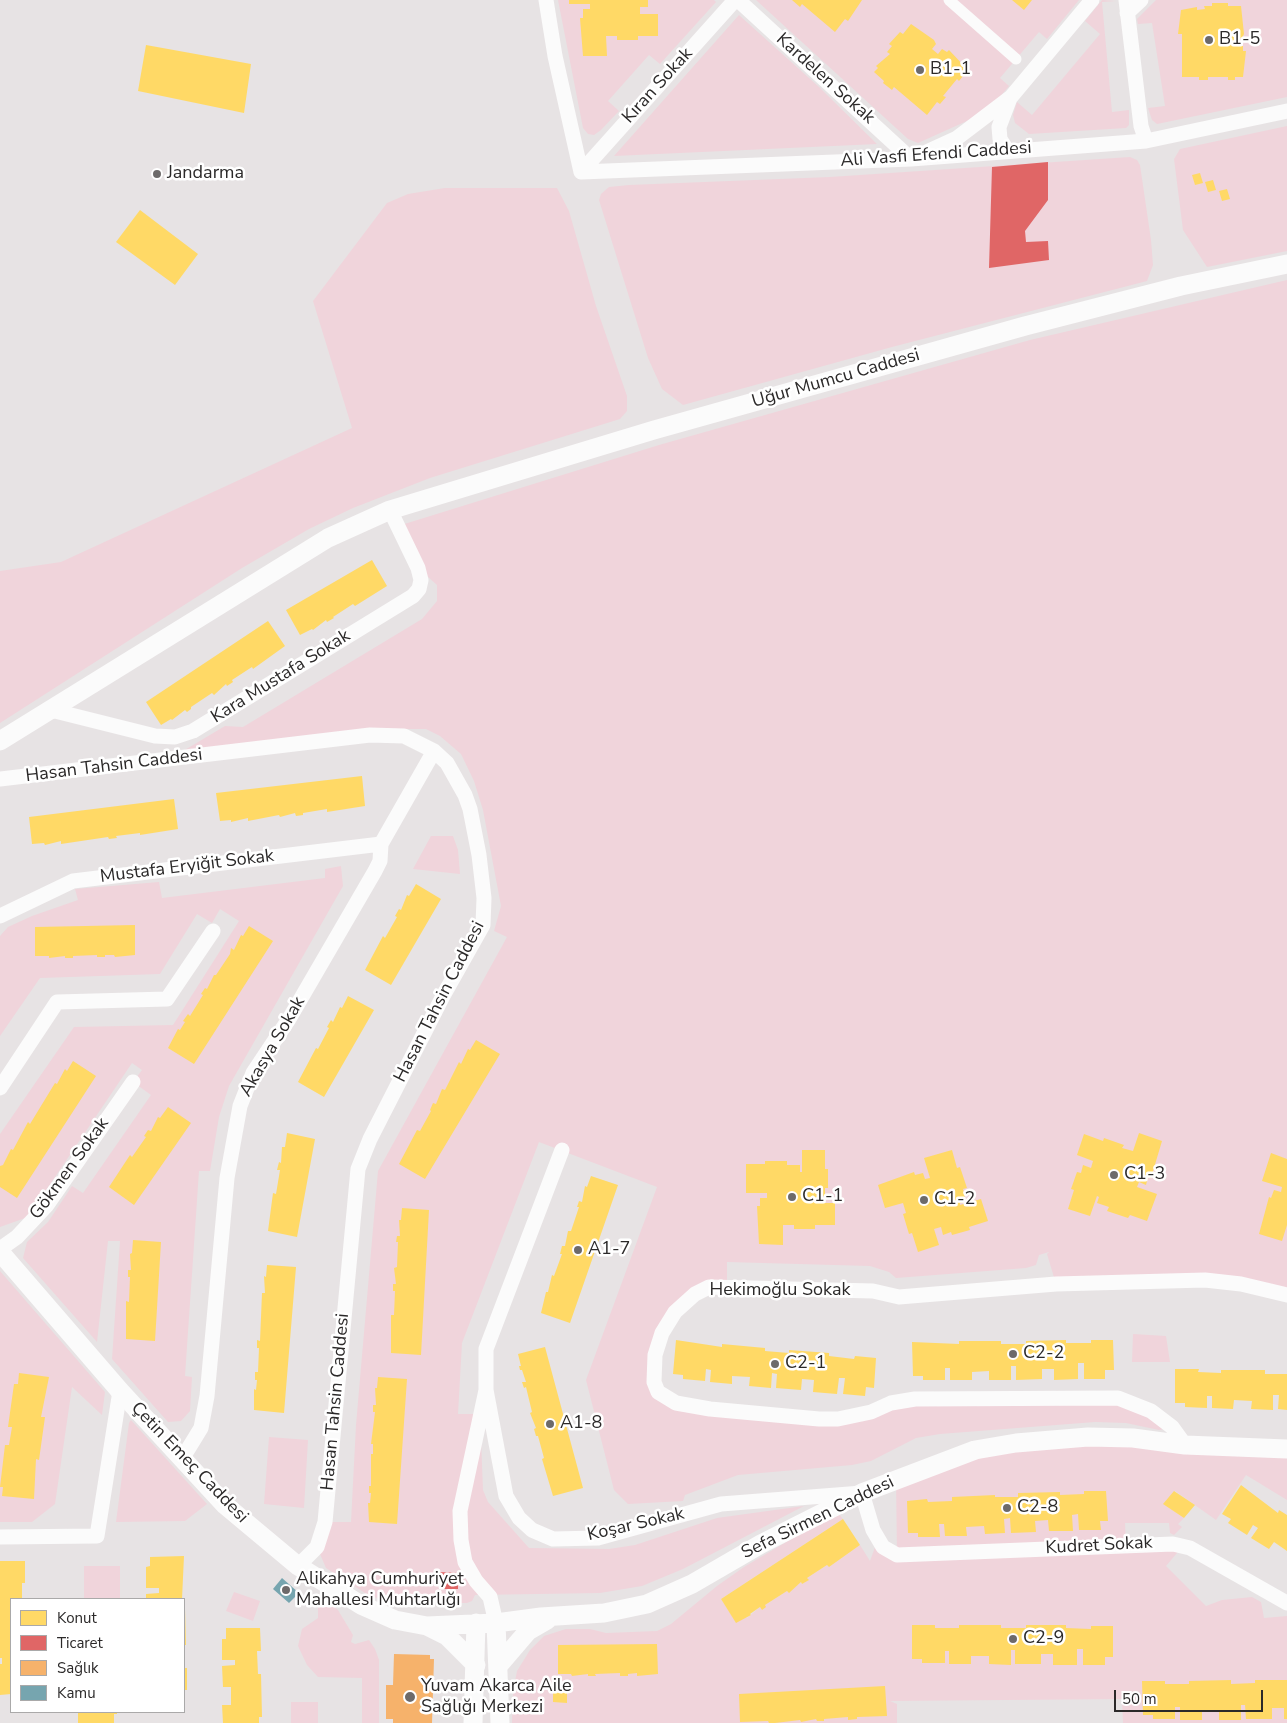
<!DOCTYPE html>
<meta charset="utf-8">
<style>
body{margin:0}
#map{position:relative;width:1287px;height:1723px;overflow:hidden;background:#e7e3e4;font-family:"Nunito Sans",sans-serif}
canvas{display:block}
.legend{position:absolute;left:10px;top:1598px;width:175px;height:115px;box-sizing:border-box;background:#fff;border:1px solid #aaa9a9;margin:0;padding:6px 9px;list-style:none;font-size:15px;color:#2b2929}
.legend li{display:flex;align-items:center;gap:10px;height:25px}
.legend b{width:25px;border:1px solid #aaa9a9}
.scale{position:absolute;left:1114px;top:1690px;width:149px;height:22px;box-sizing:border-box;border:2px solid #2b2929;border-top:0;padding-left:6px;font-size:15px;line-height:18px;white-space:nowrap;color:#2b2929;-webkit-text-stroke:4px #fff;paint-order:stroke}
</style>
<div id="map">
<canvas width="1287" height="1723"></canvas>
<ul class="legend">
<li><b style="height:14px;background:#ffd966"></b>Konut</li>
<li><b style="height:14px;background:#e06666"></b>Ticaret</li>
<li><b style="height:14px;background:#f6b26b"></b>Sağlık</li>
<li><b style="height:14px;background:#76a5af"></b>Kamu</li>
</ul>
<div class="scale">50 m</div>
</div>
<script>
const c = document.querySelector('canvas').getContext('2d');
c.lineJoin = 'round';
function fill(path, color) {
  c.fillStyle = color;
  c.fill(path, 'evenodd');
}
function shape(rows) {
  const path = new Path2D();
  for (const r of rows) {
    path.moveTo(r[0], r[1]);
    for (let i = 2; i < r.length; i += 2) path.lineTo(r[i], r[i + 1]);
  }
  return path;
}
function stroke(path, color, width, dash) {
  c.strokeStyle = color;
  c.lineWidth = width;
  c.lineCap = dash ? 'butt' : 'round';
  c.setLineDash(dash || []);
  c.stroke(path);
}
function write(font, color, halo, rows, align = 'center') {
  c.font = font + ' "Nunito Sans",sans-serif';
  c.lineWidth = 5;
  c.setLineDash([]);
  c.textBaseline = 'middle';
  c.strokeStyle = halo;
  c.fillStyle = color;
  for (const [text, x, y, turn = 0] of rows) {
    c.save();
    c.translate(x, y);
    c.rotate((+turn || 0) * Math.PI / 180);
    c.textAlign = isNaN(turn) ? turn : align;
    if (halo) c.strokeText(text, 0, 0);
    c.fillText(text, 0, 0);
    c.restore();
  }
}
const green = shape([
 [558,0,714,0,716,2,660,64,649,55,608,101,619,111,601,130,594,135,588,134,583,128],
 [756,0,1079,0,1047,39,1039,32,1000,78,1009,86,993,105,978,116,918,143,908,139],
 [1102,0,1116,1,1102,2,1112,112,1129,110,1129,125,1126,128,1029,134,1015,123,1013,115,1017,102,1032,115,1100,34,1085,21],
 [1156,0,1287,0,1287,97,1157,124,1152,120,1148,108,1165,106,1152,23,1138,24,1137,19],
 [739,15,819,87,877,144,614,156],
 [1287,126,1287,251,1207,267,1183,230,1174,159,1180,149],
 [1130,157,1137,160,1140,165,1151,240,1153,265,1147,281,892,347,683,405,662,389,648,358,599,200,601,194,609,187,629,185,830,177],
 [445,188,557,188,569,211,596,306,627,396,627,411,620,419,430,478,353,508,309,529,242,568,0,723,0,571,61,562,352,428,313,301,387,203,408,194],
 [1287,280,1287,1295,1241,1284,1056,1284,1047,1254,1049,1252,1039,1255,1036,1265,1026,1268,896,1278,889,1272,870,1266,727,1262,727,1288,695,1294,655,1355,666,1399,819,1419,891,1403,1118,1398,1174,1427,1159,1430,1126,1423,1095,1422,940,1434,916,1438,871,1461,852,1465,738,1475,685,1495,683,1501,628,1504,614,1490,586,1380,657,1187,539,1142,462,1343,458,1414,480,1414,483,1490,488,1502,529,1548,609,1549,635,1545,717,1518,804,1506,683,1569,642,1586,600,1593,475,1595,472,1601,467,1603,400,1603,398,1607,365,1593,326,1568,317,1547,325,1522,351,1522,356,1425,378,1171,507,937,494,931,501,906,483,810,474,781,461,754,440,736,426,729,363,729,183,751,225,726,243,727,422,619,437,601,437,585,418,568,398,526,659,445,1030,340],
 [431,836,453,836,458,850,460,874,413,869],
 [341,866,343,886,229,1086,219,1117,210,1171,199,1171,185,1376,192,1377,190,1411,181,1421,168,1422,112,1359,120,1241,108,1241,97,1342,23,1258,27,1242,48,1222,72,1186,83,1193,151,1095,133,1082,142,1070,132,1063,28,1217,0,1227,0,1134,74,1027,173,1025,239,921,220,909,212,923,197,914,160,974,40,978,0,1036,0,936,8,927,32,916,78,900,75,889,159,882,162,898,325,878,325,869],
 [0,1271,105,1392,102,1415,72,1387,55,1504,32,1522,0,1522],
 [1133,1334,1166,1336,1170,1362,1132,1362],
 [131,1420,207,1504,185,1521,116,1522,129,1423],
 [269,1437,308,1440,304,1508,264,1504],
 [1016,1443,1287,1449,1287,1500,1246,1475,1216,1520,1175,1491,1164,1504,1184,1518,1178,1524,1182,1527,1174,1535,1170,1533,1169,1523,1125,1523,1126,1545,1183,1546,1166,1566,1206,1606,1222,1600,1252,1597,1261,1602,1264,1618,1287,1616,1287,1723,1123,1723,1122,1699,890,1701,897,1704,897,1723,512,1723,513,1692,517,1671,530,1650,544,1636,566,1629,590,1629,606,1633,657,1631,671,1624,717,1586,744,1567,837,1512,843,1519,721,1599,736,1622,746,1616,747,1618,760,1607,762,1610,765,1605,787,1591,789,1592,801,1582,802,1584,808,1580,807,1578,827,1565,829,1567,860,1545,870,1561,878,1539,897,1555,896,1479],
 [84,1566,120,1566,120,1599,84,1599],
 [234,1592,260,1601,253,1621,226,1611],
 [318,1595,338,1610,353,1635,351,1642,355,1644,369,1640,375,1649,379,1660,379,1723,362,1723,362,1678,318,1677,307,1665,298,1646,302,1629,318,1618],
 [291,1702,318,1702,318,1723,291,1723]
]);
const homes = shape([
 [569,0,648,0,648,7,640,7,640,14,658,14,658,36,638,36,638,40,617,40,617,36,606,36,607,56,583,56,580,18,583,18,583,9,590,9,590,4,569,4],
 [792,0,862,0,848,21,845,19,835,32,802,4,800,7],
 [1012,0,1032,0,1024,10],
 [1212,3,1228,3,1228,6,1241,6,1244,34,1242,38,1236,38,1236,46,1243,46,1243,51,1246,51,1243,77,1235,77,1235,80,1228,80,1228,77,1208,77,1208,80,1199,80,1199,77,1182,77,1182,34,1178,34,1181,10,1197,7,1197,10,1205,9,1204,6,1212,6],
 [911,24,934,40,936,44,932,49,938,54,942,49,947,52,949,50,966,68,961,74,963,76,959,81,957,79,943,96,946,97,940,104,937,102,927,115,894,87,892,90,883,83,884,81,874,72,878,68,876,66,890,54,887,52,892,46,889,44,900,32,903,34],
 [146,45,251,64,244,113,138,91],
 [1200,173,1203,183,1195,185,1192,175],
 [1213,180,1216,190,1208,192,1205,182],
 [1227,189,1230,199,1222,201,1219,191],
 [140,210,198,254,175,285,116,242],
 [372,560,387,586,355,606,353,604,333,617,334,618,327,622,326,620,313,630,312,629,300,635,286,610],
 [268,621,285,646,253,669,252,667,232,680,233,682,227,686,226,684,214,695,212,693,191,707,191,709,187,712,185,710,172,720,171,719,161,725,146,702],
 [362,776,365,806,327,812,327,809,303,813,303,815,296,816,295,813,280,817,279,815,248,821,248,818,231,822,231,820,220,821,216,793],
 [174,799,178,829,140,835,140,833,116,836,117,838,109,839,108,837,61,844,61,841,45,845,44,843,32,844,29,817],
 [416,884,441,899,391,985,365,970,383,936,385,938,397,917,395,916,399,909,401,910,407,895,409,896],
 [135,925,135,955,115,957,114,955,105,955,105,957,97,957,97,955,73,956,73,958,65,958,65,956,49,958,49,956,35,956,35,927],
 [249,926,273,941,194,1064,168,1048,178,1029,180,1030,185,1022,183,1021,188,1014,190,1016,203,995,201,994,205,988,207,989,214,975,216,975,230,954,231,948,234,950,241,935,243,936],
 [348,996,374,1010,324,1097,298,1082,316,1048,318,1049,329,1028,327,1027,331,1020,333,1022,340,1007,342,1008],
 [476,1040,500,1054,425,1179,399,1164,417,1130,420,1131,431,1111,430,1110,433,1103,436,1104,442,1089,445,1090,459,1062,461,1064,468,1049,470,1050],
 [73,1061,96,1076,17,1198,0,1187,0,1166,3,1165,11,1149,13,1150,28,1122,30,1124,55,1083,57,1084,65,1069,67,1071],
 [168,1107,191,1123,134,1205,109,1187,130,1155,132,1157,146,1137,144,1136,148,1130,151,1131,158,1117,160,1118],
 [287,1133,315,1139,297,1237,268,1231,273,1193,276,1194,280,1170,277,1170,279,1162,281,1163,282,1147,285,1147],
 [1139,1133,1162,1141,1151,1178,1148,1177,1146,1185,1139,1182,1137,1187,1157,1194,1147,1221,1130,1215,1128,1218,1107,1211,1109,1207,1097,1203,1099,1197,1097,1196,1090,1216,1068,1209,1074,1190,1071,1189,1077,1172,1081,1173,1083,1165,1091,1168,1093,1161,1077,1155,1084,1134,1103,1141,1104,1138,1124,1145,1122,1148,1133,1151],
 [802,1150,825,1150,825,1169,828,1169,828,1188,825,1188,825,1196,817,1196,817,1203,835,1203,835,1225,815,1225,815,1229,794,1229,794,1225,783,1225,783,1245,759,1244,757,1206,760,1206,760,1198,767,1198,767,1193,746,1193,746,1164,765,1164,765,1161,787,1161,787,1165,800,1165,800,1172,802,1172],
 [952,1150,957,1168,960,1167,967,1188,963,1189,966,1202,960,1203,960,1205,981,1199,988,1221,969,1227,970,1230,952,1235,951,1232,943,1235,941,1227,934,1229,939,1245,918,1252,912,1233,909,1234,903,1214,906,1213,903,1203,885,1208,878,1185,914,1172,915,1175,923,1173,925,1179,930,1178,924,1158],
 [1271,1153,1287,1159,1287,1225,1282,1241,1259,1234,1269,1197,1271,1198,1274,1190,1281,1192,1282,1187,1262,1181],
 [591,1176,618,1185,570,1323,541,1313,546,1292,548,1292,552,1275,554,1276,562,1254,560,1254,562,1246,565,1246,568,1231,571,1231,579,1207,577,1207,579,1201,582,1202,585,1186,587,1187],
 [402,1208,429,1210,421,1355,391,1353,391,1315,394,1315,395,1291,393,1291,393,1284,396,1284,394,1268,397,1267,398,1242,396,1242,397,1236,400,1236,399,1220,401,1220],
 [133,1240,161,1242,155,1341,126,1339,126,1301,129,1302,130,1277,128,1277,128,1270,131,1270,130,1254,132,1253],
 [267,1265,296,1267,284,1413,254,1410,254,1389,256,1390,257,1380,255,1380,255,1372,258,1372,259,1348,257,1348,257,1340,260,1341,262,1293,265,1293,264,1276,266,1277],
 [676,1340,722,1347,722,1344,765,1348,765,1351,789,1353,789,1350,829,1353,829,1356,854,1359,855,1356,876,1358,874,1388,866,1387,865,1396,843,1394,845,1378,839,1378,837,1394,813,1392,814,1380,802,1379,801,1390,776,1388,777,1374,772,1373,771,1388,749,1386,750,1377,732,1376,732,1384,710,1382,711,1370,706,1369,705,1381,683,1379,683,1375,673,1374],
 [1066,1340,1066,1343,1091,1343,1091,1340,1113,1340,1114,1370,1105,1370,1105,1379,1084,1379,1084,1363,1078,1363,1078,1379,1054,1380,1054,1369,1042,1369,1042,1379,1016,1380,1016,1366,1011,1366,1011,1380,989,1380,989,1371,972,1372,972,1380,950,1380,950,1368,945,1368,945,1380,923,1380,923,1376,913,1376,912,1342,959,1344,959,1341,1001,1341,1001,1344,1026,1344,1026,1341],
 [545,1347,583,1488,553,1496,542,1459,544,1458,538,1436,536,1436,534,1429,536,1428,530,1413,532,1412,526,1387,524,1388,522,1382,526,1382,522,1370,520,1370,519,1366,521,1366,518,1354],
 [1175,1369,1199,1369,1198,1372,1221,1373,1221,1370,1265,1370,1265,1374,1287,1374,1287,1410,1278,1409,1279,1395,1273,1395,1273,1410,1251,1409,1252,1401,1234,1400,1233,1409,1212,1408,1212,1396,1207,1396,1207,1408,1185,1407,1185,1403,1175,1403],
 [19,1373,49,1377,41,1417,45,1417,39,1460,36,1459,34,1499,2,1496,3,1487,0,1487,5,1445,9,1445,12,1427,8,1427,14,1384,18,1384],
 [378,1377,407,1379,397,1524,369,1522,368,1503,370,1503,371,1493,369,1493,369,1486,371,1486,371,1454,373,1454,373,1444,371,1444,375,1412,373,1412,373,1405,376,1405,375,1388,377,1388],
 [1241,1485,1278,1513,1279,1510,1287,1515,1287,1551,1274,1542,1269,1549,1251,1538,1258,1528,1253,1525,1247,1535,1228,1523,1231,1519,1222,1514],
 [1084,1491,1106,1491,1108,1521,1100,1521,1101,1530,1079,1530,1078,1514,1072,1515,1073,1531,1049,1531,1048,1520,1035,1521,1036,1532,1011,1533,1010,1518,1004,1519,1005,1533,985,1534,984,1526,966,1527,967,1536,945,1536,944,1524,939,1524,940,1537,918,1537,918,1533,908,1533,907,1501,927,1499,928,1502,952,1501,952,1497,995,1495,995,1497,1018,1497,1018,1493,1060,1492,1060,1495,1084,1494],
 [1174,1491,1195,1505,1184,1518,1163,1504],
 [843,1519,860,1545,829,1567,827,1565,807,1578,809,1580,802,1584,801,1582,789,1593,787,1591,765,1605,766,1607,762,1610,760,1607,750,1614,751,1615,736,1623,721,1599],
 [184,1556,182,1599,146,1599,146,1594,159,1593,159,1588,146,1588,146,1567,150,1566,150,1557],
 [0,1561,25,1561,25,1583,22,1583,22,1599,11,1599,11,1694,0,1695,0,1664,2,1664,2,1658,0,1658],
 [184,1609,185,1609,186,1645,184,1645],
 [912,1625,935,1625,935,1628,959,1628,959,1625,1001,1625,1001,1628,1026,1628,1026,1625,1066,1625,1066,1628,1091,1629,1091,1626,1113,1626,1113,1657,1105,1657,1105,1665,1083,1665,1083,1649,1077,1649,1077,1665,1053,1665,1053,1654,1041,1654,1041,1664,1015,1664,1015,1650,1011,1650,1011,1665,989,1664,989,1656,971,1656,971,1664,949,1664,949,1651,945,1651,945,1663,922,1663,922,1659,912,1659],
 [226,1628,260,1628,261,1651,257,1651,258,1674,261,1674,262,1717,259,1717,259,1723,223,1723,222,1705,231,1705,231,1687,223,1687,222,1666,235,1665,235,1660,222,1660,222,1639,226,1639],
 [657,1644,658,1674,637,1676,637,1673,628,1674,628,1676,620,1676,620,1673,595,1674,596,1676,588,1676,588,1674,572,1676,571,1674,558,1674,558,1645],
 [184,1668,187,1668,187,1690,184,1690],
 [1231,1680,1231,1684,1255,1683,1255,1680,1287,1680,1287,1719,1284,1719,1284,1708,1272,1708,1272,1719,1246,1719,1245,1705,1241,1705,1241,1720,1219,1720,1219,1711,1202,1711,1202,1720,1180,1720,1180,1707,1175,1707,1175,1719,1153,1719,1153,1715,1143,1715,1142,1681,1165,1681,1165,1684,1189,1684,1189,1681],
 [885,1686,887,1716,857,1717,857,1719,848,1720,848,1717,824,1719,824,1721,817,1721,816,1719,801,1722,800,1720,775,1723,769,1723,768,1721,740,1722,739,1694],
 [553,1692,567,1692,567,1703,553,1702],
 [78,1712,117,1712,117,1714,114,1714,114,1723,78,1723]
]);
const shops = shape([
 [1048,162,1048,200,1025,231,1026,242,1048,241,1049,260,989,268,992,167],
 [439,1572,458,1573,458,1589,440,1589]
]);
const health = shape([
 [394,1654,430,1655,430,1659,434,1659,432,1723,393,1723,393,1719,386,1719,386,1685,393,1685]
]);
const public = shape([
 [282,1578,299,1593,289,1603,273,1589]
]);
const pedestrian = shape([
 [949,0,1016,59]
]);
const minor = shape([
 [546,0,555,56,581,172],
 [738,0,911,159,957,138,1011,97,1092,0],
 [1126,0,1141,126,1146,141],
 [1127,13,1141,0],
 [1007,150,1000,139,999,127,1010,98],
 [581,172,911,159,1146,141,1287,111],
 [581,172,735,0],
 [51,710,155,736,175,737,193,731,413,596,419,589,421,580,418,568,390,510],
 [0,779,370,735,404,736,434,751,447,763,465,795,470,809,479,855,484,898,483,925,443,996,370,1139,358,1169,325,1522,317,1547,298,1566],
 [0,916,73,881,381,844],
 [0,1088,57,1002,167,999,213,931],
 [0,1249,17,1237,47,1205,133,1082],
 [486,1390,506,1496,519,1518,532,1530,553,1539,598,1538,721,1504,862,1493,873,1530,883,1547,897,1555,1173,1544,1190,1548,1287,1603],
 [1185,1445,1172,1427,1151,1411,1118,1398,915,1399,891,1403,871,1412,838,1419,819,1419,710,1409,676,1403,658,1392,654,1382,655,1355,662,1333,675,1312,695,1294,709,1287,873,1291,899,1297,1056,1284,1205,1280,1241,1284,1287,1295],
 [182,1459,201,1428,207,1396,227,1178,240,1106,253,1073,289,1019,375,871,380,861,381,844,434,751],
 [0,1537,97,1536,120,1391],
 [496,1623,490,1597,476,1581,465,1562,461,1540,460,1511,486,1390,486,1349,562,1150]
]);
const tertiary = shape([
 [0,741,328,538,390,510,654,430,1025,326,1181,286,1287,264],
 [0,1252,120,1391,225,1505,298,1566,361,1605,395,1620,427,1626,496,1623,541,1617,604,1613,647,1604,692,1584,761,1544,862,1493,975,1450,1016,1443,1088,1437,1133,1438,1185,1445,1287,1449],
 [496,1623,500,1723],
 [427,1626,447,1636,476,1665],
 [498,1666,528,1631,547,1620],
 [473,1723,476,1623]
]);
const markers = [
 [1209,40,5,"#6d6a6a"],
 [920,70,5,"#6d6a6a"],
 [157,174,5,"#6d6a6a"],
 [1114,1175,5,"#6d6a6a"],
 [792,1197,5,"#6d6a6a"],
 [924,1200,5,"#6d6a6a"],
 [578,1250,5,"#6d6a6a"],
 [1013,1354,5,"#6d6a6a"],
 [775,1364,5,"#6d6a6a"],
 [550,1424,5,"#6d6a6a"],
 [1007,1508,5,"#6d6a6a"],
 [286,1590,5,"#6d6a6a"],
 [1013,1639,5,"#6d6a6a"],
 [410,1697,6,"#6d6a6a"]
];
const poiNames = [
 ["B1-5",1219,40],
 ["B1-1",930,70],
 ["Jandarma",167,174],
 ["C1-3",1124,1175],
 ["C1-1",802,1197],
 ["C1-2",934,1200],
 ["A1-7",588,1250],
 ["C2-2",1023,1354],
 ["C2-1",785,1364],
 ["A1-8",560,1424],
 ["C2-8",1017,1508],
 ["Alikahya Cumhuriyet",296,1580],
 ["Mahallesi Muhtarlığı",296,1601],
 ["C2-9",1023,1639],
 ["Yuvam Akarca Aile",421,1687],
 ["Sağlığı Merkezi",421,1708]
];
const streetNames = [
 ["Kardelen Sokak",825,79,42],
 ["Kıran Sokak",658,86,-48],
 ["Ali Vasfi Efendi Caddesi",936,155,-4],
 ["Uğur Mumcu Caddesi",836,379,-16],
 ["Kara Mustafa Sokak",281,677,-32],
 ["Hasan Tahsin Caddesi",114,766,-7],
 ["Mustafa Eryiğit Sokak",187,867,-7],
 ["Hasan Tahsin Caddesi",440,1002,-63],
 ["Akasya Sokak",273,1047,-60],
 ["Gökmen Sokak",70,1169,-54],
 ["Hekimoğlu Sokak",780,1291],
 ["Hasan Tahsin Caddesi",336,1402,-85],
 ["Çetin Emeç Caddesi",189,1463,46],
 ["Sefa Sirmen Caddesi",818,1518,-26],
 ["Koşar Sokak",636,1525,-13],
 ["Kudret Sokak",1099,1546,-3]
];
fill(green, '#f0d4db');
fill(homes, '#ffd966');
fill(shops, '#e06666');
fill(health, '#f6b26b');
fill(public, '#76a5af');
stroke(pedestrian, '#fbfbfb', 11);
stroke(minor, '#fbfbfb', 15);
stroke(tertiary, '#fbfbfb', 19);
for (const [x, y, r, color] of markers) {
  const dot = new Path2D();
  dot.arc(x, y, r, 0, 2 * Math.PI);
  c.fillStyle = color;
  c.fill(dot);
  stroke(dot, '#fff', 2);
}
write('18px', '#2b2929', '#fff', poiNames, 'left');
write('18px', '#2b2929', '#fff', streetNames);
</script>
